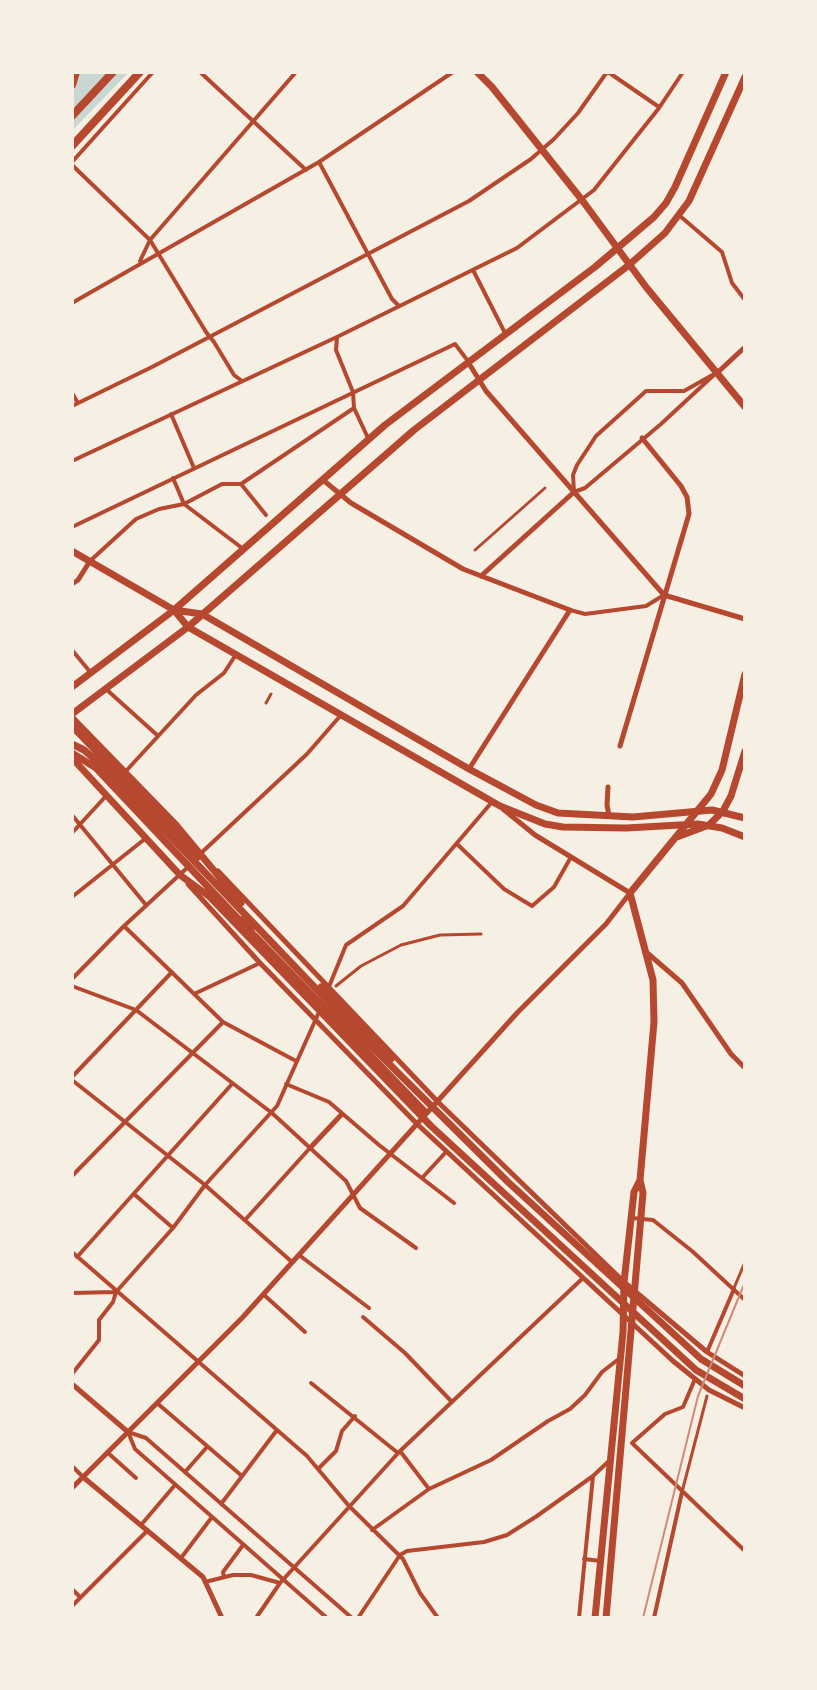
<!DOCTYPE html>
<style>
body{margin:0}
#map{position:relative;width:817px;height:1690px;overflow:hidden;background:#f6efe4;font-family:"Noto Sans",sans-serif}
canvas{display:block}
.frame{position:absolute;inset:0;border:74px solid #f6efe4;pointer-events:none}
</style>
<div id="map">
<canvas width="817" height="1690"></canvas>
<div class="frame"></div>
</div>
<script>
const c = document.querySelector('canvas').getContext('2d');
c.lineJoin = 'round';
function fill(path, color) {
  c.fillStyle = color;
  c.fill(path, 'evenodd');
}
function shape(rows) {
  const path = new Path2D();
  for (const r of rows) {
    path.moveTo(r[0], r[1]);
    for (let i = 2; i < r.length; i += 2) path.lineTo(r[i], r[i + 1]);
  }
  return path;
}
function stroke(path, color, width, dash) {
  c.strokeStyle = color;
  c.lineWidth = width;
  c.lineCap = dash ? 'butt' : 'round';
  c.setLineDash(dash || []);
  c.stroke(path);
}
const water = shape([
 [72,72,129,72,72,131]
]);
const pedestrian = shape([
 [475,550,545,488],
 [266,703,271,694],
 [336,986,361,966,401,945,440,935,481,934],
 [734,1288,745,1262],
 [682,1492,707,1396]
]);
const minor = shape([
 [200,72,306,170],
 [608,72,659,107],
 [72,162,153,72],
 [319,162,392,299,399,306],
 [72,165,150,240,206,332,214,342,234,375,242,381],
 [680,216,722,252,732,283,745,300],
 [140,261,150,240,296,72],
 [473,270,505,333],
 [72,303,319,162,453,72],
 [337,338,336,350,353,392,354,408,368,438],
 [716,373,661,424,585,488,574,492,573,475,577,465,596,436,646,391,684,391,716,373],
 [72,393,78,403],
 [72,406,152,367,469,201,531,159,554,139,578,113,607,72],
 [171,414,194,468],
 [72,461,339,336,517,248,594,190,659,108,683,72],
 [173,478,184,504,242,548],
 [241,484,266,515],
 [72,527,455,344,468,361],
 [90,561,136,519,159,509,184,504,222,484,241,484,354,408],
 [570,610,585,614,646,606,664,595],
 [72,650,91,673],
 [107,690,157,735],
 [126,771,196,695,224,673,235,656],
 [72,815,146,905],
 [72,833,106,796],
 [457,844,504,889,532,906,554,887,571,857],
 [199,855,307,754,341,715],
 [72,897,146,838],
 [124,926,223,1022,296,1061],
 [72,979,124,926,188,867],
 [72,986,136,1010,272,1113,346,1181,360,1208,416,1248],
 [328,989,346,945,403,906,492,802],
 [194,994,260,963],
 [72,1077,172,972],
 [72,1080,205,1185,292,1262],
 [286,1084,329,1102,379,1145,454,1203],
 [72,1176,223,1022],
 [422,1178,446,1152],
 [134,1194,173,1228],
 [632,1218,653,1220,692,1251,745,1300],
 [245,1220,310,1148],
 [72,1252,307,1456,349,1506,403,1559,420,1593,438,1618],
 [299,1255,369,1308],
 [77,1257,232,1084],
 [72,1293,114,1292],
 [263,1294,305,1332],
 [363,1317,405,1353,452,1402],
 [707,1352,734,1289],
 [72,1374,99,1340,99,1320,113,1302,116,1292,173,1228,205,1185,277,1106,319,1012],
 [311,1383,398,1453],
 [157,1403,242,1476],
 [632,1443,745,1551],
 [632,1443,665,1414,683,1407,695,1379],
 [400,1451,429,1489],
 [107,1452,136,1478],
 [72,1466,83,1477],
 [319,1468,336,1451,342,1431,355,1416],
 [185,1472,207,1447],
 [221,1504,277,1430],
 [141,1525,175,1485],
 [372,1530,429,1489,491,1460,548,1421,570,1409,585,1395,602,1372,620,1358],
 [400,1555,407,1551,484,1542,507,1535,537,1516,593,1476],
 [181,1558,212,1517],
 [584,1559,601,1561],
 [224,1577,223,1572,243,1545],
 [205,1582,233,1575,251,1575,280,1583],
 [72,1589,80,1597],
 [72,1606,147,1531],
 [256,1618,280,1583,400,1451,583,1278],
 [327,1618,135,1449,128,1432,146,1438,352,1618],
 [358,1618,400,1555],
 [579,1618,593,1476,610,1460],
 [654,1618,682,1492]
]);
const tertiary = shape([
 [468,362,486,391,664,595,745,619],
 [717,373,745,347],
 [323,480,351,503,463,569,570,610,469,769],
 [481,576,574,492],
 [72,584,78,580,90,561],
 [620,746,689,514,687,497,681,486,642,438],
 [608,787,607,805,609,816],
 [218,871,438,1102,624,1282,707,1352,745,1376],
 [188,884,260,963,417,1124,673,1361,709,1390,745,1408],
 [645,951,682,983,731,1054,745,1068],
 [310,1148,341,1115],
 [72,1384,128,1432],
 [83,1477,203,1577,222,1618],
 [72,1488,242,1318,517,1013,606,924,630,893,535,835,503,809]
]);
const primary = shape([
 [477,72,492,87,582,200,646,287,745,407],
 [677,837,709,825,723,811,731,796,745,751],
 [595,1618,623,1332,624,1282,634,1192,639,1182],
 [606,1618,643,1193,640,1180,654,1022,653,980,630,893,711,794,722,770,745,674]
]);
const trunk = shape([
 [72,551,174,610,188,627,500,806,545,824,563,827,626,828,698,824,722,828,745,837],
 [174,610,202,614,469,769,536,805,558,813,633,817,712,810,745,818],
 [72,687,174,610,385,425,595,267,654,217,666,203,675,187,726,72],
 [72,714,188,627,414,430,629,265,665,233,689,201,745,77],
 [72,718,176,825,241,903],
 [72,726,198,857],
 [72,744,84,750,107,770,366,1041,508,1182,701,1359,745,1386],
 [72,753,96,768,244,925],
 [72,758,180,875,210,897,431,1126,696,1370,745,1399],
 [244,918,257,942],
 [255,936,425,1112],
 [321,987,391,1059]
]);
const motorway = shape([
 [72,85,76,72],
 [72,116,113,72],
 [72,146,140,72]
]);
const rail = shape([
 [643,1618,698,1396,745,1282]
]);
fill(water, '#c9d6d2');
stroke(pedestrian, '#b5482f', 3);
stroke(minor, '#b5482f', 4);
stroke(tertiary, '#b5482f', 5);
stroke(primary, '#b5482f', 7);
stroke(trunk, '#b5482f', 7);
stroke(motorway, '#b5482f', 8);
stroke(rail, '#cf8b77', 2);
</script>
